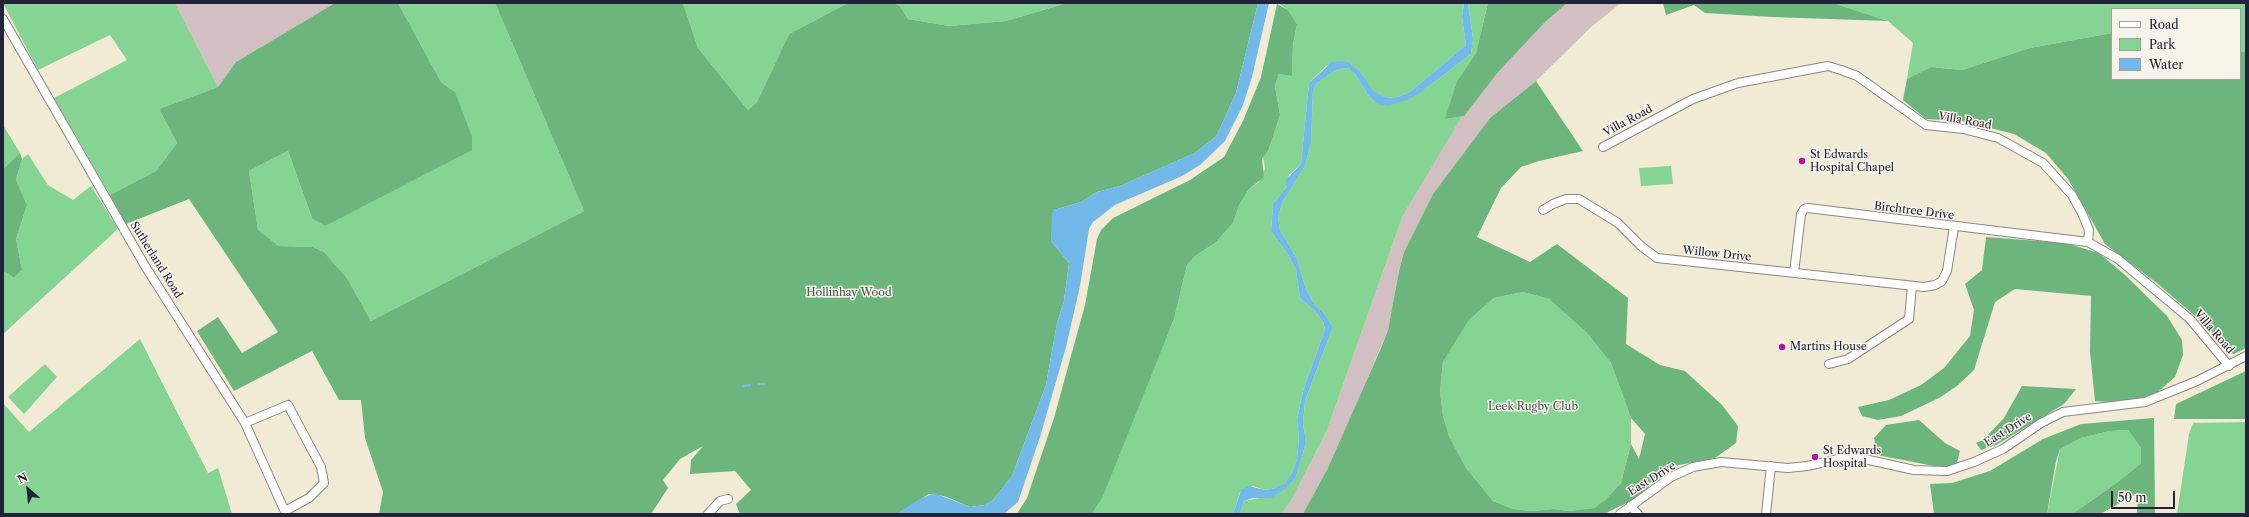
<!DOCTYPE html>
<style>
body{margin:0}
#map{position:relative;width:2249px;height:517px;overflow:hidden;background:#f1ead4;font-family:"Libre Caslon Text",serif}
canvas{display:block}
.frame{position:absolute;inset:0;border:4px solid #22223b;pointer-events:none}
.legend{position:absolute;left:2111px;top:8px;width:130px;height:72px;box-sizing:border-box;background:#f7f3e8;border:1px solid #a29fa3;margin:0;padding:5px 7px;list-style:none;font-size:12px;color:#22223b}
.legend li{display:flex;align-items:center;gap:8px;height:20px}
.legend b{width:20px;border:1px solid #a29fa3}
.north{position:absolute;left:8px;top:469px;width:40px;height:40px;-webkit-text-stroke:3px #f7f3e8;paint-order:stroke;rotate:333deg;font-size:11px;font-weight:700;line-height:16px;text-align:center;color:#22223b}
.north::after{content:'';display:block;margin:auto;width:14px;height:18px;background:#22223b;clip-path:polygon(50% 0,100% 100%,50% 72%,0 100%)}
.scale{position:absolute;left:2111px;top:491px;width:64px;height:18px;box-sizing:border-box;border:2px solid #22223b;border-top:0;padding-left:5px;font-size:12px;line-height:14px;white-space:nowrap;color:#22223b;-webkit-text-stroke:3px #f7f3e8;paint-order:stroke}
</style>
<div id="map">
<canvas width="2249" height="517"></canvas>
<div class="frame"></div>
<ul class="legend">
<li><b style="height:5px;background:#fff"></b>Road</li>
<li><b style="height:11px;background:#85d493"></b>Park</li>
<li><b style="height:11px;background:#72b9ea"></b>Water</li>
</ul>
<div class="north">N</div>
<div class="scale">50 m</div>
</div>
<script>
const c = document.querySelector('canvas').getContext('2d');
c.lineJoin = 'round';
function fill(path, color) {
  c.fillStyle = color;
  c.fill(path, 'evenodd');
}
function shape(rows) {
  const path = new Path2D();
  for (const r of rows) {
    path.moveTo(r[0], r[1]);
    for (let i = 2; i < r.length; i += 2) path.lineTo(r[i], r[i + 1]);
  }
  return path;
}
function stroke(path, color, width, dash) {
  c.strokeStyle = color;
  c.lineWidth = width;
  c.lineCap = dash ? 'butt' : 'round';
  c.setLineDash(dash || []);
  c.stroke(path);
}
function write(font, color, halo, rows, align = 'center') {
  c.font = font + ' "Libre Caslon Text",serif';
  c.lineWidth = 3;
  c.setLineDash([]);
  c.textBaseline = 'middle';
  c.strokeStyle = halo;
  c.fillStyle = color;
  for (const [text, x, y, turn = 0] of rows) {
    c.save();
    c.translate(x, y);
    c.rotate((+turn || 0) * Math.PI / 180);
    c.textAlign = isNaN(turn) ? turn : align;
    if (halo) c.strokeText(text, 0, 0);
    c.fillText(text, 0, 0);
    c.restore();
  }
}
const industrial = shape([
 [175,3,335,3,236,62,218,87],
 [1566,3,1621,3,1591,27,1536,81,1490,118,1433,194,1404,252,1399,271,1388,330,1339,446,1311,503,1303,514,1282,514,1293,497,1327,430,1403,215,1434,160,1469,105,1499,68,1538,26]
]);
const green = shape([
 [3,3,175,3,218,87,159,109,177,143,156,171,110,195,54,98,127,60,110,35,38,70],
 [398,3,495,3,584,211,371,321,347,278,324,252,313,247,279,246,258,230,249,171,288,151,312,218,455,92,441,82],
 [683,3,848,3,789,34,757,102,748,110,698,48],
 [893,3,1067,3,1006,21,949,26,908,19,900,6],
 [1278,3,1464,3,1462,17,1466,45,1410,92,1395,98,1385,97,1372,91,1360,71,1347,61,1326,66,1309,83,1301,164,1289,175,1287,186,1273,204,1271,231,1289,256,1296,270,1300,298,1315,311,1323,322,1325,329,1303,391,1297,420,1299,438,1297,459,1292,473,1285,483,1276,488,1265,490,1253,486,1240,492,1233,514,1092,514,1097,506,1174,319,1187,265,1195,256,1215,243,1233,223,1239,205,1249,189,1259,182,1265,169,1263,155,1269,149,1280,115,1275,86,1279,74,1292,75,1293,45,1297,24,1288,10],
 [1468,3,1488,3,1476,53,1457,81,1446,119,1462,116,1403,215,1327,430,1293,497,1282,514,1240,514,1244,501,1259,498,1296,477,1306,443,1303,423,1305,401,1333,327,1324,313,1314,304,1306,289,1297,259,1280,230,1278,217,1283,201,1305,166,1311,143,1313,90,1317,83,1331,73,1339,69,1348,68,1355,74,1368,95,1376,103,1424,90,1471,54,1473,39],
 [1833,3,2246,3,2246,52,2240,52,2240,9,2112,9,2112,33,2030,48,1962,70,1931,67,1907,79,1913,43,1888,21],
 [3,125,20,153,3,169],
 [28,154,48,185,73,200,91,186,118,229,3,334,3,271,14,278,22,270,16,239,27,205,16,180,22,159],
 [1671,166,1673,184,1641,186,1639,168],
 [1523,292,1549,299,1587,333,1611,363,1631,418,1631,444,1621,483,1605,500,1594,508,1569,511,1554,509,1532,511,1513,509,1493,501,1466,468,1449,436,1443,416,1440,392,1443,362,1469,320,1494,298],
 [140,339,208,473,218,468,232,514,3,514,3,403,29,432],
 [45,364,57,377,24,414,8,397],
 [2246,422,2246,514,2177,514,2189,434,2193,423],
 [2128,430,2141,448,2141,463,2118,482,2072,514,2047,514,2060,449,2081,438,2110,431]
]);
const forest = shape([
 [335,3,398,3,441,82,455,92,472,137,472,150,325,226,312,218,288,151,249,171,258,230,279,246,313,247,324,252,347,278,371,321,584,211,495,3,683,3,698,48,748,110,757,102,789,34,848,3,893,3,900,6,908,19,949,26,1006,21,1067,3,1258,3,1236,93,1217,135,1213,139,1195,153,1120,186,1097,192,1081,202,1054,210,1051,241,1069,263,1064,301,1057,323,1046,385,1012,476,993,500,985,505,970,507,944,496,929,494,897,514,740,514,736,504,751,490,735,471,690,474,691,460,703,446,680,459,663,480,668,488,651,514,379,514,383,492,365,438,361,400,339,400,312,351,234,391,197,331,218,317,242,353,278,332,189,199,126,224,110,195,156,171,177,143,159,109,218,87,236,62],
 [1488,3,1567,3,1545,22,1498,72,1464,116,1445,119,1457,81,1476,53],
 [1663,3,1833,3,1888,21,1772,17,1705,13,1694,5,1666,15],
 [1277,4,1288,10,1297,24,1293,44,1292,76,1279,74,1275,86,1280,115,1269,149,1262,159,1264,177,1249,189,1239,205,1233,223,1215,243,1195,256,1187,265,1174,319,1103,496,1092,514,1017,514,1027,498,1054,418,1085,305,1097,239,1101,230,1113,218,1190,180,1224,157,1243,121,1261,77],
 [2112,33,2112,79,2240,79,2240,52,2246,52,2246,348,2234,354,2228,352,2201,321,2158,284,2105,244,2068,179,2046,153,2014,134,1962,121,1926,119,1903,100,1907,79,1931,67,1962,70,2030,48],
 [1536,81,1583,151,1539,161,1521,167,1501,188,1477,237,1530,262,1557,244,1628,298,1626,344,1660,365,1685,371,1722,405,1738,426,1736,443,1715,458,1679,465,1661,475,1649,485,1651,491,1604,514,1303,514,1328,468,1381,348,1388,330,1399,271,1404,252,1433,194,1490,118],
 [1523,292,1549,299,1587,333,1611,363,1631,418,1645,434,1639,459,1631,444,1621,483,1605,500,1594,508,1569,511,1554,509,1532,511,1513,509,1493,501,1466,468,1449,436,1443,416,1440,392,1443,362,1469,320,1494,298],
 [20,153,22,159,16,180,27,205,16,239,22,270,14,278,3,271,3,169],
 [1986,237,2065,243,2099,253,2124,274,2167,316,2182,340,2183,355,2175,377,2153,396,2110,402,2095,401,2090,352,2091,296,2015,289,1995,302,1974,370,1957,386,1939,398,1901,416,1878,420,1862,416,1858,407,1889,400,1921,385,1944,368,1970,336,1974,310,1965,284,1982,270],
 [2246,371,2246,419,2174,419,2176,404],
 [2022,386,2076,389,2064,404,1996,445,1981,450,1976,443,1983,440,2004,418],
 [2154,418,2155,514,2137,514,2138,493,2100,514,2072,514,2118,482,2141,463,2141,448,2128,430,2110,431,2081,438,2060,449,2056,461,2047,514,1934,514,1930,484,1952,483,1990,471,2043,439,2081,424],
 [1919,420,1945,443,1960,451,1956,466,1934,466,1877,455,1874,438,1886,425]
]);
const water = shape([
 [1258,3,1269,3,1252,77,1243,105,1225,141,1200,165,1182,176,1115,205,1093,222,1089,229,1080,286,1066,347,1040,437,1018,502,1004,514,897,514,918,500,934,493,970,507,985,505,993,500,1012,476,1046,385,1057,323,1064,301,1069,263,1051,241,1052,213,1054,210,1081,202,1097,192,1120,186,1195,153,1213,139,1217,135,1236,93],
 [1464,3,1468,3,1473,39,1471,54,1424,90,1409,99,1388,106,1376,103,1368,95,1355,74,1348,68,1339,69,1331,73,1317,83,1313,90,1311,143,1305,166,1283,201,1278,217,1280,230,1297,259,1306,289,1314,304,1324,313,1333,327,1305,401,1303,423,1306,443,1296,477,1286,488,1271,498,1253,498,1244,501,1240,514,1233,514,1241,490,1248,486,1265,490,1276,488,1285,483,1292,473,1297,459,1299,438,1297,420,1303,391,1325,329,1323,322,1315,311,1300,298,1296,270,1289,256,1271,231,1273,204,1287,186,1285,181,1301,164,1309,83,1332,62,1347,61,1360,71,1373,91,1385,97,1395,98,1410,92,1466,45,1462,17]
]);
const stream = shape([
 [759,384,764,384],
 [743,386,750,385]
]);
const street = shape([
 [3,19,145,266,245,423,286,514],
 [1603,147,1693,99,1738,83,1828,66,1841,70,1857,76,1926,125,1963,129,1998,138,2043,163,2072,195,2082,213,2089,230,2088,242,2118,259,2190,319,2229,366],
 [1543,210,1553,204,1566,199,1579,199,1618,223,1641,246,1657,258,1924,287,1935,285,1942,281,1947,271,1954,227],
 [1794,273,1801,214,1804,209,1808,208,2088,242],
 [1829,364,1848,359,1909,319,1912,286],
 [245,423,288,405,321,467,324,483,309,498,285,511],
 [1630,506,1638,514],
 [708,514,720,501,728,499],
 [1620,514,1671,477,1693,467,1721,462,1788,468,1807,466,1843,458,1860,458,1914,470,1947,471,1974,462,2003,449,2041,423,2063,412,2145,402,2197,381,2246,356],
 [1766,514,1771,466]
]);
const markers = [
 [1802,161,4,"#b5179e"],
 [1782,347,4,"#b5179e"],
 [1815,457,4,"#b5179e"]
];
const streetNames = [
 ["Villa Road",1628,121,-28],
 ["Villa Road",1965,121,10],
 ["Birchtree Drive",1914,211,7],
 ["Willow Drive",1717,254,6],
 ["Sutherland Road",156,260,58],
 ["Villa Road",2214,332,49],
 ["East Drive",2008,430,-32],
 ["East Drive",1652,479,-32]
];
const poiNames = [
 ["St Edwards",1810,155],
 ["Hospital Chapel",1810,168],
 ["Martins House",1790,347],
 ["St Edwards",1823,451],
 ["Hospital",1823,464]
];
const parkNames = [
 ["Hollinhay Wood",849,293],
 ["Leek Rugby Club",1533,407]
];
fill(industrial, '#d2bfc1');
fill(green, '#85d493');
fill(forest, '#6cb67d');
fill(water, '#72b9ea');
stroke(stream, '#72b9ea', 2.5);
stroke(street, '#8a8688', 10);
stroke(street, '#fff', 8);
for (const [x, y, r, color] of markers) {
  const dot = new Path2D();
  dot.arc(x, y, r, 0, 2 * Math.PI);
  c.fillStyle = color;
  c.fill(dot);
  stroke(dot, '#f7f3e8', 1.5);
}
write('11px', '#22223b', '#f7f3e8', streetNames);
write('11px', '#22223b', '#f7f3e8', poiNames, 'left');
write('11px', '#405755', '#f7f3e8', parkNames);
</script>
